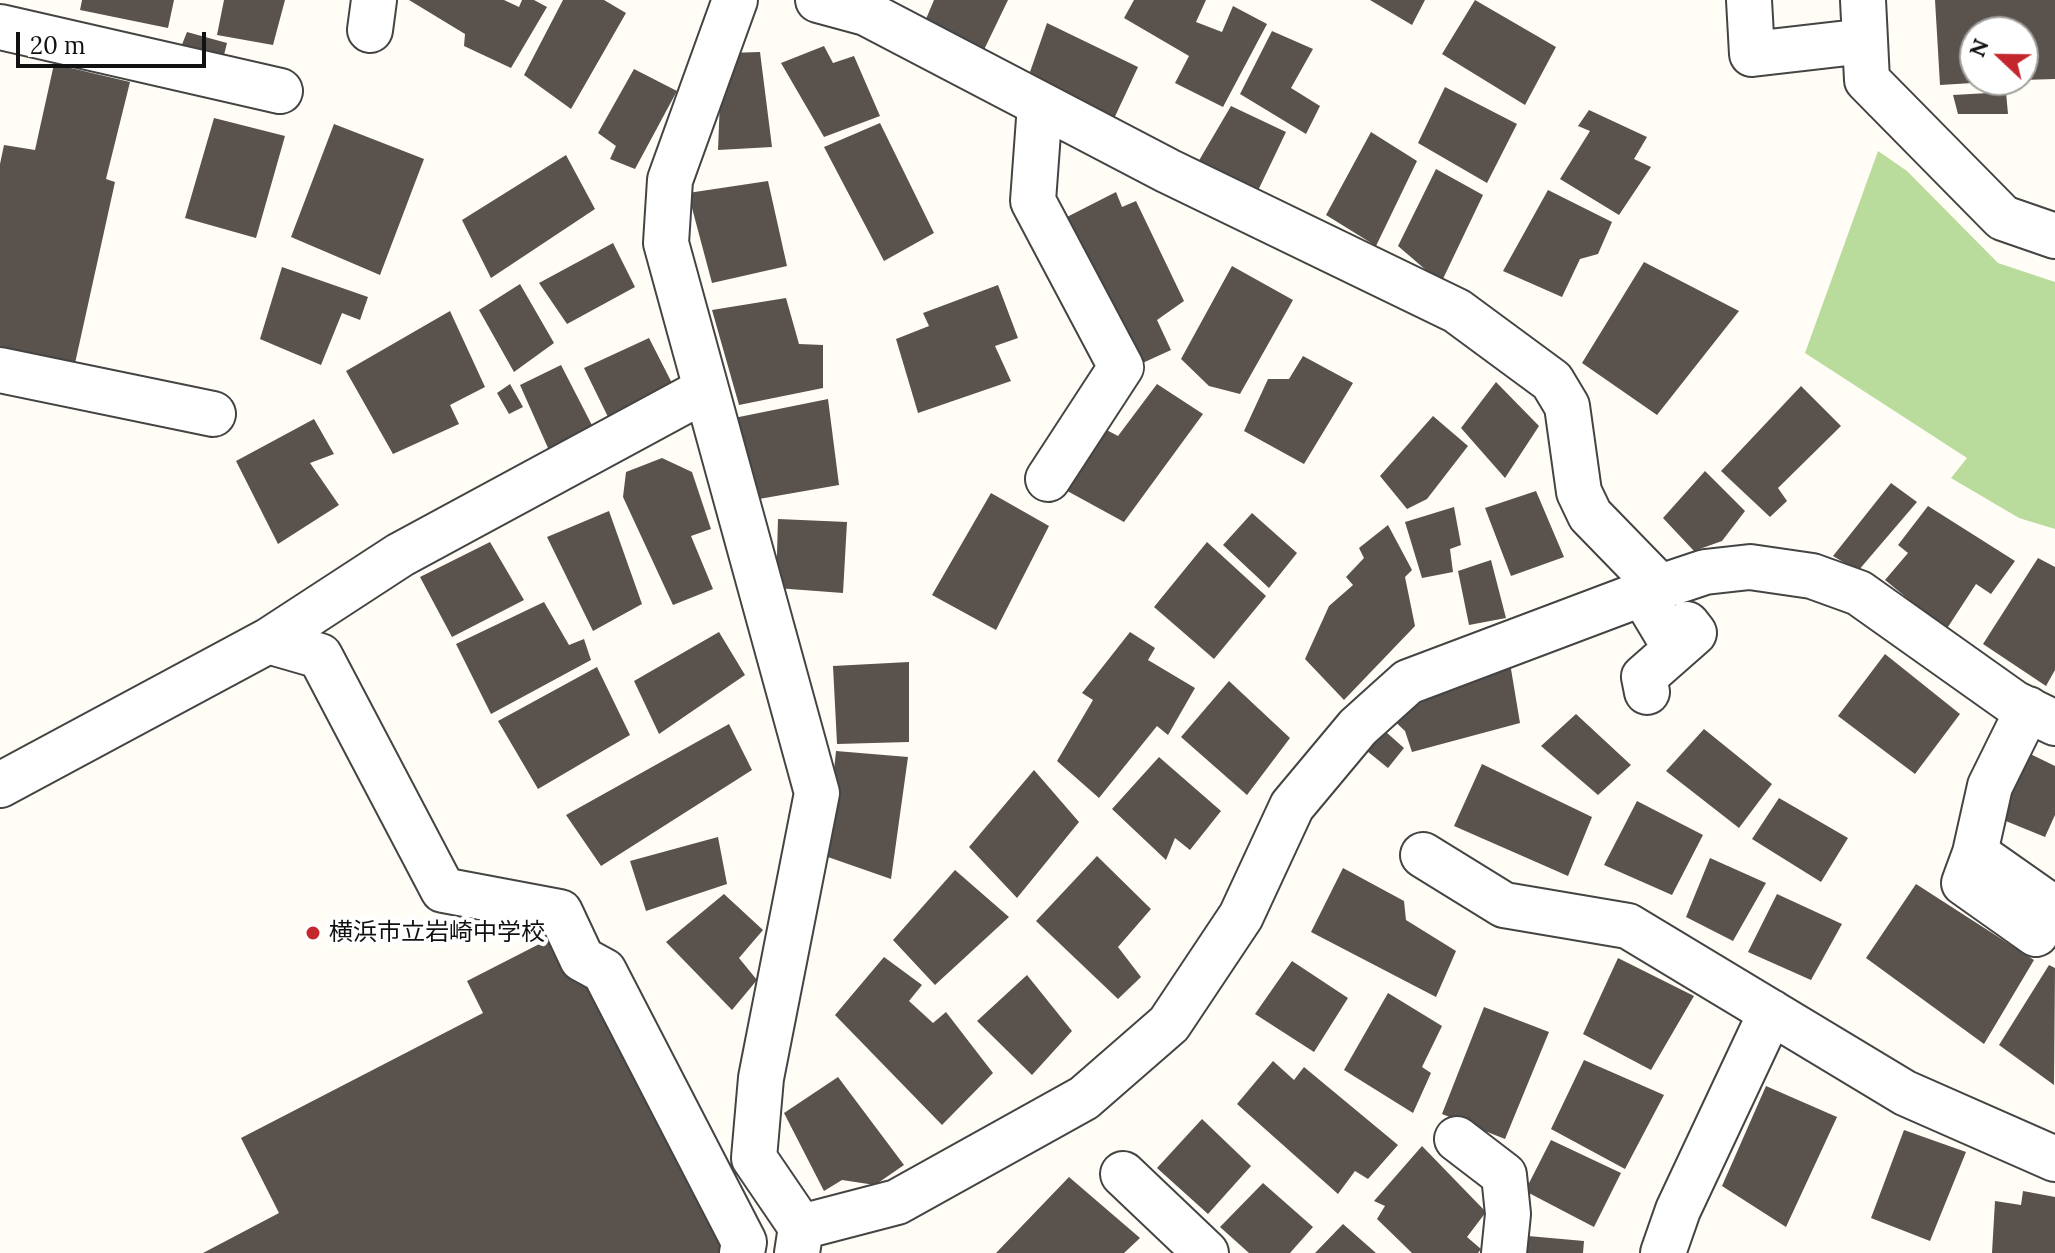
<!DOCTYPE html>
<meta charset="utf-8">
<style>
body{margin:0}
#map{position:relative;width:2055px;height:1253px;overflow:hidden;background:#fffdf5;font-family:Lora,serif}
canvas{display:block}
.north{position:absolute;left:1959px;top:16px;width:80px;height:80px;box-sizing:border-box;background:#fff;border:2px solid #a0a0a0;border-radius:50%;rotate:292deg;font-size:22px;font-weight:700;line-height:32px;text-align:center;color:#111}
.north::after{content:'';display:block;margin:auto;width:28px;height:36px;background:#c4262e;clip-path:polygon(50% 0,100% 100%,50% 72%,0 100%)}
.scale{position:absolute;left:16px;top:32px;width:190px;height:36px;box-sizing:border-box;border:4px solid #111;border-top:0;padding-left:10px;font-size:24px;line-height:28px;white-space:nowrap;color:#111;-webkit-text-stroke:6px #fff;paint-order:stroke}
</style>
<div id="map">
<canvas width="2055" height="1253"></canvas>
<div class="north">N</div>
<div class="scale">20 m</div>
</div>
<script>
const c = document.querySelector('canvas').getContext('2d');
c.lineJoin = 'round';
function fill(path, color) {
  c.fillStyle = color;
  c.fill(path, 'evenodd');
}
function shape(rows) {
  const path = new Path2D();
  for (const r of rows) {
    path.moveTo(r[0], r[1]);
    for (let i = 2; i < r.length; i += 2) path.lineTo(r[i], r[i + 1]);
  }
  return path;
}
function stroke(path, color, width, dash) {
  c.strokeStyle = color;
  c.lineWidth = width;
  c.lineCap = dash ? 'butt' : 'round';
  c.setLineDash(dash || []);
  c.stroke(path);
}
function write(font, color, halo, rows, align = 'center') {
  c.font = font + ' Lora,"Noto Sans JP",serif';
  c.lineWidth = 8;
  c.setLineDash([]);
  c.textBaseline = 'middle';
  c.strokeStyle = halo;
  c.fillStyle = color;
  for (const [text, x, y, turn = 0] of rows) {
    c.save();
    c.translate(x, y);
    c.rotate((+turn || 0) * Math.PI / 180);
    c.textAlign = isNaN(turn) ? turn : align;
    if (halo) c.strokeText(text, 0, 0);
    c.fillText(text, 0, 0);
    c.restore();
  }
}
const forest = shape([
 [1878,151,1907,171,1998,263,2055,282,2055,529,2019,518,1951,478,1967,458,1805,353]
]);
const building = shape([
 [82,0,174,0,168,28,80,10],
 [224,0,285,0,273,45,217,35],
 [409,0,504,0,519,7,522,0,534,0,547,7,511,68,464,46,465,34],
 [563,0,604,0,626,13,571,109,524,75],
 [934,0,1008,0,980,58,923,26],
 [1134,0,1206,0,1196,22,1222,32,1233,6,1267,24,1223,107,1175,83,1189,56,1124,18],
 [1370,0,1425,0,1412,25],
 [1475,0,1556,47,1525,105,1442,54],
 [1935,0,2055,0,2055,79,2023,80,2023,32,1975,32,1975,80,1989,82,1940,85],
 [1047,23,1138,67,1112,123,1030,72],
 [1272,31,1313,49,1291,88,1320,106,1306,134,1240,94],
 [187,32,227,43,222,63,179,52],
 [824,46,833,63,854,56,880,116,824,137,781,63],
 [760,52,772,147,718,150,721,75,727,53],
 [54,64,130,82,106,179,115,182,74,368,0,350,0,164,4,145,35,150],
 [634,69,677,91,635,169,610,159,616,146,598,133],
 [1445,87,1517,124,1487,183,1418,143],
 [2006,92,2008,114,1958,114,1953,95],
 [1231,106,1286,132,1253,201,1194,169],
 [1589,110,1647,137,1634,159,1651,167,1619,215,1560,179,1590,131,1578,126],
 [214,118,285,136,256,238,185,218],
 [880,123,934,233,884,261,824,147],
 [334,124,424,159,380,275,291,237],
 [1371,132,1417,161,1376,246,1326,215],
 [566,155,595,209,491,278,462,220],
 [1436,169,1483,195,1441,283,1398,246],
 [768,181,787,266,712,283,688,193],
 [1548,190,1612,222,1598,254,1580,259,1562,297,1503,271],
 [1116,192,1122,207,1136,201,1184,301,1157,320,1171,350,1136,366,1063,219],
 [613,243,635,287,567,324,539,283],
 [1644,262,1739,311,1657,415,1582,363],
 [1232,266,1293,300,1240,394,1209,386,1181,359],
 [282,267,368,297,360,320,342,313,321,365,260,339],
 [520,284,554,343,514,372,479,310],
 [998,285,1018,338,995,346,1011,381,918,413,896,339,929,326,923,313],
 [786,298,799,344,823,345,823,388,739,405,712,310],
 [450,311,485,387,450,405,459,424,393,454,346,371],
 [649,338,674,387,610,421,584,368],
 [1303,356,1353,383,1304,464,1244,431,1268,379,1289,379],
 [561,365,596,433,552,457,520,385],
 [1496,382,1539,426,1505,478,1461,428],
 [510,384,523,407,509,414,497,393],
 [1157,384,1203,414,1124,522,1060,487,1101,427,1118,436],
 [1801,386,1841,426,1778,488,1787,501,1770,517,1721,471],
 [828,399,839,485,759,499,734,418],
 [1433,416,1468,446,1427,499,1407,509,1380,476],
 [314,419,334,454,310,463,339,505,278,544,236,461],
 [662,458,692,472,711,529,691,536,713,589,673,605,623,497,626,472],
 [1705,471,1745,511,1722,541,1694,551,1663,518],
 [1891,483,1917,502,1858,571,1833,556],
 [1536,491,1564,557,1511,576,1485,508],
 [991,493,1049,526,996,630,932,595],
 [1928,506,2015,561,1991,594,1976,584,1946,630,1885,580,1908,553,1898,545],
 [1454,507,1461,545,1450,549,1453,572,1422,578,1405,522],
 [609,511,642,604,593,631,547,537],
 [1252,513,1297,553,1269,588,1223,545],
 [778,519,847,522,843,593,776,588],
 [1388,525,1412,570,1405,577,1415,626,1344,700,1305,659,1329,606,1353,585,1346,577,1364,558,1359,548],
 [490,542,524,600,452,637,420,577],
 [1207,542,1266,596,1214,659,1154,607],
 [2038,558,2055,567,2055,670,2046,686,1983,644],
 [1491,560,1506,618,1469,625,1458,571],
 [544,602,569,645,584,639,591,660,491,714,456,644],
 [719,632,745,675,659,734,634,681],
 [1130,632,1155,648,1148,660,1195,688,1168,735,1157,726,1099,798,1057,761,1093,700,1082,693],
 [1885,654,1960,714,1915,774,1838,716],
 [1509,657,1520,723,1412,752,1405,731,1386,713],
 [909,662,909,742,837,744,833,666],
 [597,667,630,735,538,789,498,721],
 [1229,681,1290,738,1247,795,1181,737],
 [1576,714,1631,765,1598,795,1541,746],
 [729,724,752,770,601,866,566,815],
 [1377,724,1404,748,1388,768,1357,743],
 [1704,729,1772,784,1739,828,1666,771],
 [2020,749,2055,766,2055,815,2045,837,1996,817],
 [836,751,908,757,891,879,825,856],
 [1159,757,1221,811,1190,850,1175,838,1166,860,1112,809],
 [1482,764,1592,817,1568,876,1454,826],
 [1034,770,1079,822,1017,898,969,847],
 [1779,798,1848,838,1821,882,1752,839],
 [1637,801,1703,835,1672,895,1604,865],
 [718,837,727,884,646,911,630,861],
 [1097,856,1151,909,1118,947,1141,977,1118,999,1036,921],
 [1710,858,1766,883,1733,941,1686,917],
 [1343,868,1404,901,1406,920,1456,951,1436,997,1311,932],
 [955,870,1009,917,935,985,893,940],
 [1916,884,2034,960,1984,1044,1866,958],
 [724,894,763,930,739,958,757,980,732,1010,666,942],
 [1777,894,1842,924,1811,980,1748,952],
 [555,936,595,973,732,1253,203,1253,279,1213,241,1138,483,1013,467,981],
 [884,957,922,985,909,1001,933,1023,946,1012,993,1073,942,1125,835,1015],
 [1618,958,1694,996,1651,1070,1583,1034],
 [1292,961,1348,998,1314,1052,1255,1014],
 [2049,965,2055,968,2054,1085,1999,1045],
 [1027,975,1072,1031,1032,1075,977,1021],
 [1388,993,1442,1026,1422,1067,1431,1073,1413,1113,1344,1070],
 [1484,1007,1549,1032,1505,1139,1442,1114],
 [1584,1060,1664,1095,1625,1169,1551,1129],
 [1273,1061,1294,1080,1304,1067,1398,1145,1368,1179,1355,1171,1338,1194,1237,1104],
 [838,1077,904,1165,875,1185,842,1180,824,1191,784,1113],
 [1766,1086,1837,1117,1786,1227,1722,1186],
 [1202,1119,1251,1166,1208,1214,1157,1168],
 [1904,1130,1966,1152,1930,1241,1871,1218],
 [1551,1140,1621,1173,1594,1227,1525,1191],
 [1422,1146,1486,1212,1467,1237,1481,1249,1478,1253,1412,1253,1377,1219,1385,1206,1374,1201],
 [1069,1177,1140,1238,1124,1253,996,1253],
 [1263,1183,1313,1227,1290,1253,1249,1253,1220,1227],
 [2023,1191,2055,1197,2055,1253,1992,1253,1995,1201,2021,1205],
 [1343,1224,1376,1253,1315,1253],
 [1517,1235,1584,1241,1583,1253,1517,1253]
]);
const minor = shape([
 [735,0,670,180,666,243,817,793,761,1078,754,1158,801,1227,797,1253],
 [818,0,866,13,1168,171,1457,311,1552,381,1567,406,1579,492,1590,515,1660,587],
 [1749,0,1752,54,1865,41],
 [1863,0,1867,80,2003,218,2055,236],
 [0,27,280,91],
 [370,30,374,0],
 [1040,105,1033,201,1121,367,1048,479],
 [0,370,213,414],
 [1642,593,1669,638,1687,624,1694,633,1644,677,1647,692],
 [268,641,400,555,705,390],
 [2028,709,1990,786,1975,853,2055,909],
 [0,785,268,641,320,656,443,890,560,912,582,959,604,971,744,1242,742,1253],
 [1975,853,1964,883,2036,934],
 [1423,855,1504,905,1628,926,1905,1093,2055,1159],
 [1457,1139,1504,1175,1508,1214,1504,1253],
 [1123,1174,1206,1253],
 [801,1227,897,1202,1084,1098,1169,1024,1241,916,1292,806,1358,727,1408,682,1660,587,1705,572,1750,567,1812,576,1859,593,2014,703,2055,723],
 [1663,1253,1678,1210,1771,1012]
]);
const markers = [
 [313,933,8,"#c4262e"]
];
const poiNames = [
 ["横浜市立岩崎中学校",329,933]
];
fill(forest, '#b9dc9c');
fill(building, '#5a524d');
stroke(minor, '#444', 48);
stroke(minor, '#fff', 44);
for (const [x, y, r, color] of markers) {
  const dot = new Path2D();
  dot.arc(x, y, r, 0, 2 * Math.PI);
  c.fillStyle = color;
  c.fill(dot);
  stroke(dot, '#fff', 3);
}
write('24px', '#111', '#fff', poiNames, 'left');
</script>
